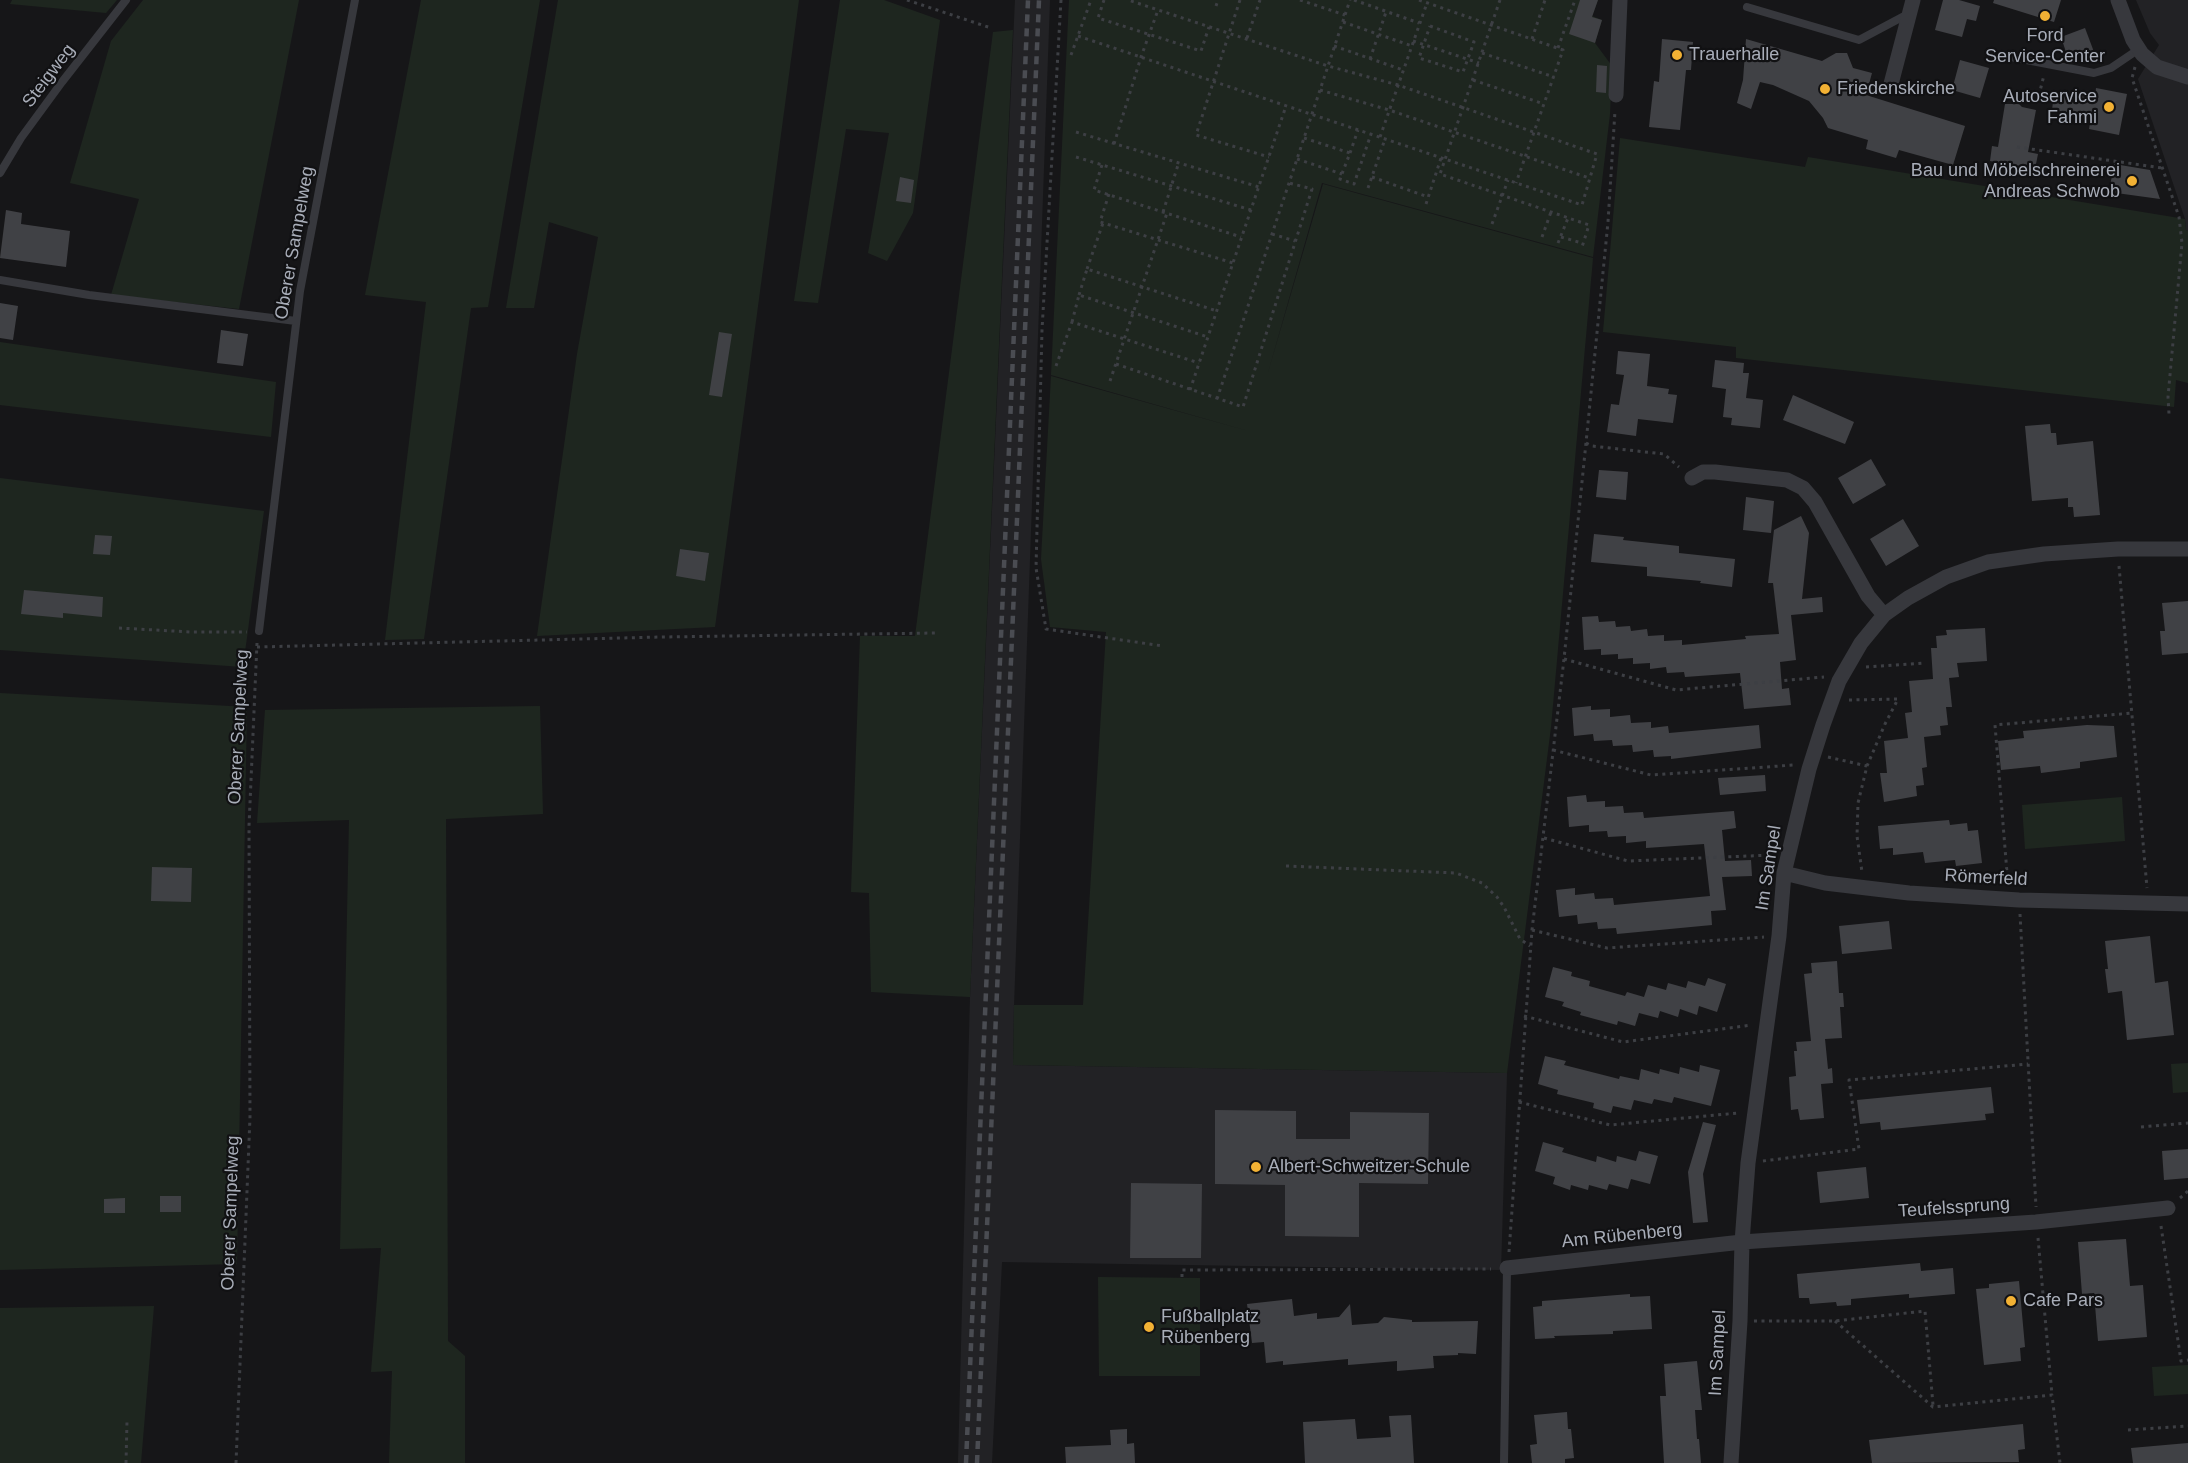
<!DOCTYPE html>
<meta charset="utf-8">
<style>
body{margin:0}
canvas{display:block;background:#161618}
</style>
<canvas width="2188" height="1463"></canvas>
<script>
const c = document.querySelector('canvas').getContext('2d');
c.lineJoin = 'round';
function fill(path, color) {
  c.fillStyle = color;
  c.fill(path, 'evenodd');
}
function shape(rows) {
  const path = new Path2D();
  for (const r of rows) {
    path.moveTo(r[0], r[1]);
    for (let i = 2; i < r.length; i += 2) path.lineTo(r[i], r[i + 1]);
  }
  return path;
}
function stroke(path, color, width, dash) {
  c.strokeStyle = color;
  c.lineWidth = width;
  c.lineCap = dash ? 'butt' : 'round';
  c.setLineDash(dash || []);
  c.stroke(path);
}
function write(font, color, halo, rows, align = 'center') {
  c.font = font + ' Helvetica,sans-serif';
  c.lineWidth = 4.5;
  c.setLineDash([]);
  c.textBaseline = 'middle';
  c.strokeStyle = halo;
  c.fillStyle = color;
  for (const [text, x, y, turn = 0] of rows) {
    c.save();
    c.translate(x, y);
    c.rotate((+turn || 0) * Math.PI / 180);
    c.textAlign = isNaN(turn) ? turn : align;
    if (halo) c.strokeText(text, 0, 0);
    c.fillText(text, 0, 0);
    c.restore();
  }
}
const built = shape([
 [1015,0,1050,0,1014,1005,1013,1065,1507,1073,1501,1270,1002,1262,992,1463,958,1463,970,997],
 [2136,0,2188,0,2188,231,2186,230,2185,219,2138,79,2159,45,2150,33]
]);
const green = shape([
 [12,0,117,0,106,13,10,4],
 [143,0,299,0,239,309,111,295,139,199,70,183,111,41],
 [421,0,540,0,488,307,471,308,424,639,385,640,426,302,365,295],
 [558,0,799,0,715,627,537,636,577,354,598,237,549,222,534,308,506,308],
 [840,0,884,0,940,20,913,213,887,261,868,253,889,133,846,129,818,303,794,301],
 [1069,0,1598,0,1592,16,1602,20,1595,43,1612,66,1610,114,1593,257,1322,183,1267,376,1323,184,1593,258,1551,727,1507,1073,1013,1065,1014,1005,1083,1005,1106,632,1050,627,1041,559,1051,376,1252,432,1051,375],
 [1013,30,970,997,871,992,869,893,851,892,860,636,915,636,993,32],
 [1620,138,1805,167,1808,157,2185,219,2186,230,2188,231,2188,383,2176,380,2174,407,1736,358,1736,347,1603,332],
 [0,342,276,382,271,437,0,405],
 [0,478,264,511,243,667,0,650],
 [0,693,247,707,237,1264,0,1270],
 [540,706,543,814,446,819,448,1341,465,1356,465,1463,389,1463,392,1371,371,1372,381,1248,340,1249,349,820,257,823,265,710],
 [2122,797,2125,841,2025,849,2022,805],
 [2188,1063,2188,1092,2173,1093,2171,1064],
 [1098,1277,1200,1278,1200,1376,1099,1376],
 [154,1306,141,1463,0,1463,0,1308],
 [2188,1365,2188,1394,2154,1396,2152,1367]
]);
const building = shape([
 [1580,0,1598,0,1592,17,1602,20,1595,43,1569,34],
 [1943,0,1959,0,1980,6,1976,21,1967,19,1962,37,1935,30],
 [1994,0,2061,0,2054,22,1993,3],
 [2085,28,2094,52,2069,61,2061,37],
 [1662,39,1693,42,1691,70,1686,70,1680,130,1649,127,1654,81,1659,82],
 [1746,39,1822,61,1836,53,1847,53,1853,68,1872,73,1866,95,1965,126,1953,165,1899,150,1896,158,1866,149,1868,140,1828,128,1823,118,1809,101,1773,85,1760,82,1751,109,1737,103,1743,80],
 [1960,60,1989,68,1980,98,1952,90],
 [1597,65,1607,66,1606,93,1596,92],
 [2096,88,2127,94,2119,135,2089,129,2091,117,2052,110,2054,94,2073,97,2074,93,2095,97],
 [2005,104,2019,104,2022,107,2036,110,2028,152,2038,154,2035,169,1990,161,1992,146,1998,147],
 [2114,164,2150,170,2160,199,2109,192],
 [900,177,914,180,911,203,896,201],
 [6,210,22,213,21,224,70,231,66,267,0,258],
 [0,303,18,306,13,340,0,338],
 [221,330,248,334,243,366,217,363],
 [719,332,732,334,722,397,709,395],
 [1618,351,1650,354,1647,386,1669,389,1668,394,1677,395,1673,423,1638,419,1636,436,1607,432,1611,404,1619,405,1624,375,1616,374],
 [1715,360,1744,363,1743,373,1749,373,1746,398,1763,400,1760,428,1731,425,1732,418,1723,417,1726,389,1712,387],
 [1793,395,1854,422,1845,444,1783,420],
 [2050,424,2051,433,2056,433,2057,445,2093,441,2100,515,2074,517,2073,507,2068,507,2068,498,2032,501,2025,426],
 [1871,459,1886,485,1853,504,1838,478],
 [1599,470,1628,472,1626,500,1596,497],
 [1746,497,1774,501,1771,533,1743,530],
 [1801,516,1809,533,1802,599,1822,597,1823,612,1791,615,1796,660,1780,662,1782,689,1789,688,1791,705,1744,709,1740,673,1685,677,1684,672,1667,673,1666,667,1650,669,1650,663,1633,664,1633,658,1618,659,1618,654,1601,655,1601,649,1584,650,1582,617,1598,616,1599,622,1615,621,1616,627,1630,626,1631,631,1647,629,1648,636,1664,635,1664,641,1682,640,1682,645,1746,639,1745,636,1779,634,1773,583,1768,583,1774,530],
 [1903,519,1919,546,1886,566,1870,539],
 [1594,534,1624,537,1623,540,1679,546,1679,553,1735,559,1732,587,1700,583,1701,581,1647,576,1647,567,1591,562],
 [95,535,112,536,110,555,93,554],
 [680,549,709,553,705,581,676,576],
 [24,590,103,597,102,617,63,613,63,618,21,614],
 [2188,601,2188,653,2162,655,2160,631,2165,631,2162,603],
 [1985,628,1987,661,1957,663,1959,677,1949,678,1952,707,1946,707,1948,725,1940,726,1941,735,1924,737,1927,767,1922,768,1924,785,1916,786,1917,796,1884,802,1880,773,1887,773,1884,741,1908,738,1905,713,1912,712,1909,681,1933,679,1931,648,1937,648,1936,636,1947,635,1946,630],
 [1591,706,1591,710,1610,709,1610,717,1630,715,1631,723,1651,722,1651,728,1668,726,1669,733,1759,725,1761,748,1671,759,1671,756,1654,757,1653,750,1633,752,1632,745,1613,746,1612,740,1594,741,1593,734,1574,736,1572,708],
 [2087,725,2114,726,2117,757,2080,762,2080,768,2041,773,2040,766,2001,770,1998,741,2024,738,2023,731],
 [1765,775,1766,791,1720,795,1718,778],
 [1586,795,1587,802,1605,801,1605,807,1623,806,1624,813,1643,812,1644,818,1734,811,1736,828,1722,830,1725,861,1751,860,1752,876,1722,877,1726,910,1711,911,1712,925,1617,934,1616,928,1598,929,1597,922,1578,924,1577,915,1559,917,1556,890,1575,888,1575,895,1594,893,1595,899,1613,898,1614,905,1710,896,1704,844,1646,848,1646,841,1626,843,1626,836,1608,837,1607,831,1589,832,1589,825,1569,827,1567,797],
 [1949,820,1950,825,1967,823,1968,831,1978,830,1982,863,1956,866,1955,860,1925,863,1923,852,1893,855,1893,848,1880,849,1878,826],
 [152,867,192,868,191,902,151,901],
 [1889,921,1892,949,1842,954,1839,926],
 [2150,936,2155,983,2168,981,2174,1035,2127,1040,2122,991,2108,993,2105,969,2108,969,2105,941],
 [1837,961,1839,993,1843,993,1844,1007,1840,1007,1842,1038,1825,1039,1828,1069,1832,1068,1833,1083,1821,1084,1824,1118,1800,1120,1798,1109,1791,1110,1789,1077,1796,1076,1794,1051,1797,1051,1796,1042,1811,1041,1804,974,1812,973,1811,963],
 [1553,967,1572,972,1571,976,1590,981,1589,986,1625,996,1627,992,1644,997,1648,985,1666,990,1668,983,1686,988,1688,981,1705,986,1708,978,1726,984,1717,1012,1699,1006,1697,1015,1680,1009,1678,1017,1660,1011,1658,1018,1639,1013,1635,1026,1618,1021,1617,1025,1580,1015,1581,1012,1562,1006,1564,1002,1545,997],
 [1545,1056,1566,1061,1564,1065,1619,1079,1620,1076,1639,1080,1641,1069,1659,1074,1660,1069,1679,1074,1680,1067,1699,1072,1700,1065,1720,1070,1711,1106,1674,1097,1672,1103,1654,1099,1652,1104,1634,1100,1631,1110,1613,1106,1611,1113,1593,1108,1594,1103,1557,1094,1558,1090,1538,1084],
 [1991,1087,1994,1113,1985,1114,1986,1120,1881,1130,1880,1122,1860,1124,1857,1100],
 [1215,1110,1296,1111,1296,1139,1350,1139,1350,1112,1429,1113,1428,1184,1359,1183,1359,1237,1285,1236,1285,1185,1215,1184],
 [1703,1122,1716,1125,1703,1174,1708,1222,1693,1223,1688,1172],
 [1543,1142,1564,1148,1562,1152,1596,1162,1597,1156,1616,1162,1617,1156,1636,1161,1639,1151,1658,1156,1650,1184,1631,1179,1628,1189,1609,1184,1607,1190,1589,1185,1588,1190,1571,1185,1570,1190,1553,1184,1555,1177,1535,1171],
 [2188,1149,2188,1178,2164,1180,2162,1151],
 [1866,1167,1869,1198,1820,1203,1817,1172],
 [1131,1183,1202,1184,1201,1258,1130,1258],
 [160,1196,181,1196,181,1212,160,1212],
 [125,1198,125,1213,104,1213,104,1199],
 [2126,1239,2130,1286,2143,1285,2147,1337,2098,1341,2094,1293,2082,1294,2078,1242],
 [1920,1263,1921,1271,1953,1268,1955,1294,1909,1298,1909,1294,1851,1299,1851,1305,1837,1306,1836,1302,1810,1304,1809,1298,1799,1298,1797,1274],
 [2019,1281,2025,1347,2020,1348,2021,1361,1984,1365,1976,1289,1989,1288,1989,1284],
 [1630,1294,1630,1297,1650,1296,1652,1329,1613,1331,1613,1334,1554,1336,1555,1338,1535,1339,1533,1307,1542,1306,1542,1301],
 [1292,1299,1294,1316,1317,1313,1317,1319,1339,1317,1350,1304,1352,1325,1378,1323,1384,1317,1412,1320,1412,1322,1478,1321,1476,1354,1458,1353,1458,1355,1433,1356,1434,1368,1397,1371,1397,1361,1348,1365,1348,1359,1283,1365,1283,1361,1266,1363,1264,1342,1252,1343,1247,1304],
 [1697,1361,1702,1410,1695,1410,1697,1439,1699,1439,1701,1463,1664,1463,1660,1396,1666,1396,1664,1364],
 [1567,1412,1568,1429,1571,1429,1574,1458,1565,1459,1565,1463,1532,1463,1530,1445,1537,1444,1534,1415],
 [1411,1415,1414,1463,1305,1463,1303,1422,1355,1419,1357,1439,1391,1437,1389,1416],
 [2023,1424,2025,1449,2018,1450,2019,1462,1872,1463,1869,1440],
 [1127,1429,1127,1444,1134,1443,1135,1463,1066,1463,1065,1447,1111,1445,1110,1430],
 [2188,1443,2188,1463,2133,1463,2131,1448]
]);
const path = shape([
 [907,0,991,28],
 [1061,0,1042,330,1036,568,1046,629,1163,646],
 [1104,0,1098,18,1201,51,1209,27],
 [1240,0,1196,135,1269,157],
 [1300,0,1345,15],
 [1354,0,1419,23],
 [1419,0,1563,50,1516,183],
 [1500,0,1440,174,1589,225,1582,247],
 [1216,6,1218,0],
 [1343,22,1412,46],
 [1430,26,1474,42,1463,72,1419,58,1430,26],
 [1078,36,1582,205,1597,154,1398,85,1328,66,1128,0],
 [1247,38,1260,0],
 [1532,39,1545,0],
 [1413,41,1479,63],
 [1334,46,1403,70],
 [1558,48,1575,0],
 [1482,53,1554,77],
 [1071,55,1091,0],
 [1370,59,1386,12],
 [2135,67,2132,78,2179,217,2182,243,2168,397,2169,414],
 [1473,80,1544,104],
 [1320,90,1389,110,1589,178],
 [2037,103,2044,75],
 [1076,132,1259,187],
 [1380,137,1427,3],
 [1304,138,1350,153,1340,179,1354,184,1371,134],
 [1114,144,1141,57,1158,10],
 [2017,147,2162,168],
 [1350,153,1358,130],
 [1076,157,1251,210],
 [1297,159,1342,174],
 [1102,165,1094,190,1241,237],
 [1372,177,1428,197],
 [1368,188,1385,139],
 [1109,194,1100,222,1233,263],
 [1426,204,1441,158],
 [1163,212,1179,162],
 [1492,224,1508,180],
 [1272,234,1295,241],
 [1542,237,1551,212],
 [1561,237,1582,243],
 [1558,243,1568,218],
 [1087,269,1103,223],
 [1079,295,1087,269,1217,311],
 [1072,322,1079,295,1208,337],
 [1116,364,1243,407,1312,189,1289,183],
 [1056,366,1072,322,1199,363],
 [1110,381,1167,213],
 [1190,390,1286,106],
 [1217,399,1350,0],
 [1586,443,1592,446,1664,454,1679,467],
 [2119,566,2147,888],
 [119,628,191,632,247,632],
 [257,647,662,637,935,633],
 [1564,659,1676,690,1824,677],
 [1866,667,1924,663],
 [1849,700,1898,699,1885,724,1867,766,1858,803,1857,836,1862,872],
 [1553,750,1651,775,1794,765],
 [1828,757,1867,766],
 [1544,838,1628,861,1773,855],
 [1286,866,1456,873,1482,883,1497,897,1504,907,1520,939,1530,946],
 [2008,885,1995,725,2132,713],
 [2020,914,2036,1207],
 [1532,930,1607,948,1764,937],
 [1524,1016,1623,1042,1752,1025],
 [1519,1102,1610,1125,1738,1113],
 [2141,1127,2188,1123],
 [1763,1161,1859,1149,1849,1080,2028,1064],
 [2180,1198,2188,1191],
 [2161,1226,2181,1361,2188,1360],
 [2038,1238,2052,1395],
 [1509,1252,1532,930,1564,659,1588,423,1608,222,1615,111],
 [1182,1277,1182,1270,1491,1269],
 [1754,1321,1835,1321,1925,1311,1933,1405],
 [1835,1321,1933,1407,2052,1395,2060,1463],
 [2128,1430,2188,1426],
 [126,1463,127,1421],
 [236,1463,250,1117,249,826,257,643]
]);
const lane = shape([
 [1747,7,1859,40,1908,14],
 [2011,57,2094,73,2111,68,2139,49],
 [0,173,21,138,62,82,126,0],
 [0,280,89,295,296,321],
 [259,631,300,291,355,0],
 [1504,1463,1507,1268]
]);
const street = shape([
 [2118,0,2133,40,2142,54,2157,67,2188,77],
 [1891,84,1913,0],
 [1616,95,1620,0],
 [1692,478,1703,472,1715,472,1787,480,1803,488,1815,502,1868,596,1884,615],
 [1784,873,1825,883,1909,893,2019,900,2188,904],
 [1507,1268,1742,1242,2036,1222,2168,1208],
 [1731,1463,1740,1321,1742,1242,1748,1163,1779,936,1784,873,1809,769,1823,725,1839,681,1861,643,1884,615,1908,598,1946,577,1988,562,2044,554,2118,549,2188,549]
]);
const rail = shape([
 [966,1463,1028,0],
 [977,1463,1039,0]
]);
const markers = [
 [2045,16,6,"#f2b134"],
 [1677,55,6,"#f2b134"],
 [1825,89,6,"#f2b134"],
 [2109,107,6,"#f2b134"],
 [2132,181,6,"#f2b134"],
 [1256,1167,6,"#f2b134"],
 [2011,1301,6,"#f2b134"],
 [1149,1327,6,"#f2b134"]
];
const poiNames = [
 ["Ford",2045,36,"center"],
 ["Service-Center",2045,57,"center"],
 ["Trauerhalle",1689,55],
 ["Friedenskirche",1837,89],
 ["Autoservice",2097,97,"right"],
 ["Fahmi",2097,118,"right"],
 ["Bau und Möbelschreinerei",2120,171,"right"],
 ["Andreas Schwob",2120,192,"right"],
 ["Albert-Schweitzer-Schule",1268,1167],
 ["Cafe Pars",2023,1301],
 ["Fußballplatz",1161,1317],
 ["Rübenberg",1161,1338]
];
const streetNames = [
 ["Steigweg",49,76,-53],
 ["Oberer Sampelweg",295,243,-80],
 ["Oberer Sampelweg",239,727,-87],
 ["Im Sampel",1769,868,-81],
 ["Römerfeld",1986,878,3],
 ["Teufelssprung",1954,1208,-4],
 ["Oberer Sampelweg",231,1213,-88],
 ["Am Rübenberg",1622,1236,-6],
 ["Im Sampel",1718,1353,-87]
];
fill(built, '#222225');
fill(green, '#1e261f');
fill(building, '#404145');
stroke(path, '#3d3f44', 3, [3, 4.5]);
stroke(lane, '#37383d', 8);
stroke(street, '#37383d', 15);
stroke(rail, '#4a4c52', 4.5, [8, 6]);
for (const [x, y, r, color] of markers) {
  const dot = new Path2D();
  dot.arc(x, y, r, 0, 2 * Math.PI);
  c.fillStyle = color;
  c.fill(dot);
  stroke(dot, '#111113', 2);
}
write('18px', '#a8adb8', '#111113', poiNames, 'left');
write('18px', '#a8adb8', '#111113', streetNames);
</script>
